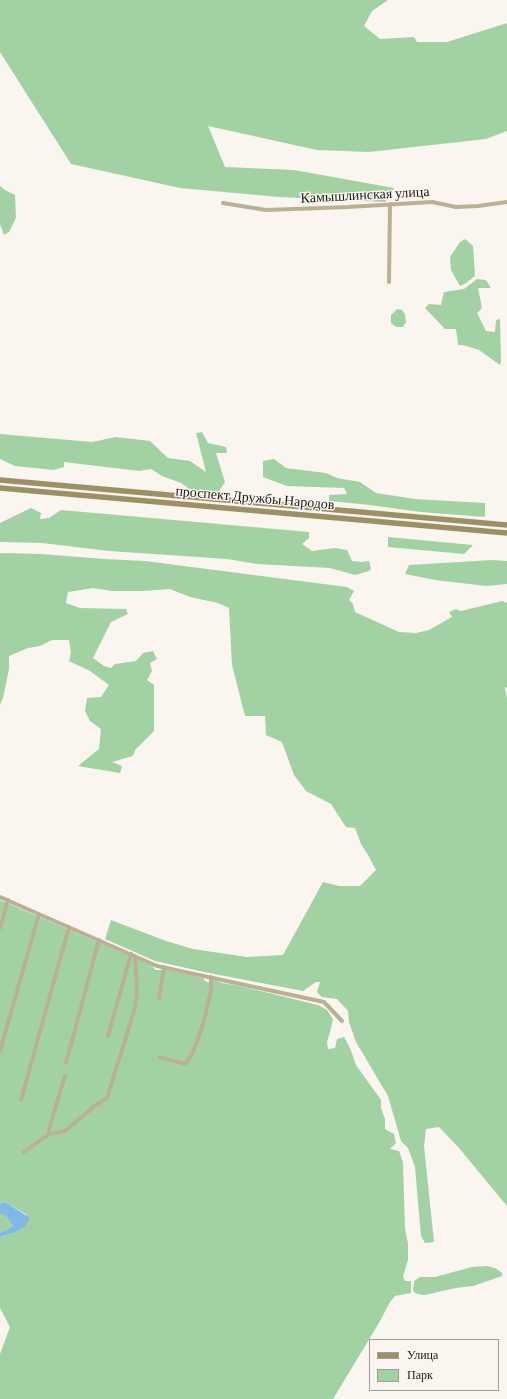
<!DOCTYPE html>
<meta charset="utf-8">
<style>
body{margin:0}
#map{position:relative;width:507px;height:1399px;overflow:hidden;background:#faf5ef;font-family:"Crimson Pro",serif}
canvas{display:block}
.legend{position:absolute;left:369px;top:1339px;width:130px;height:52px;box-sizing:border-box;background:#faf5ef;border:1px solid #a19d99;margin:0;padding:5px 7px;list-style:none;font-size:12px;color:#1c1a19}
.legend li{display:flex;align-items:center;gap:8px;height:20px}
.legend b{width:20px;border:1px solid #a19d99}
</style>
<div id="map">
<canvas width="507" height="1399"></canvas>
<ul class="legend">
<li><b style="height:5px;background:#9d9066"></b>Улица</li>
<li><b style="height:11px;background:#a2d2a4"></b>Парк</li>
</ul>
</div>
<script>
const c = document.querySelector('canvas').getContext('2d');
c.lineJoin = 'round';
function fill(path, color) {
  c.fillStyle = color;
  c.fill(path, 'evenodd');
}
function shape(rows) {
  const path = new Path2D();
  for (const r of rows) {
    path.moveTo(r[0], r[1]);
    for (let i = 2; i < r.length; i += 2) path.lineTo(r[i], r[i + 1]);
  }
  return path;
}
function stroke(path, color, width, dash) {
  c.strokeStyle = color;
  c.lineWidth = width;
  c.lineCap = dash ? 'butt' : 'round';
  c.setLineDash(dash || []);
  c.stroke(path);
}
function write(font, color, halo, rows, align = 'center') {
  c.font = font + ' "Crimson Pro",serif';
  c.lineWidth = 3;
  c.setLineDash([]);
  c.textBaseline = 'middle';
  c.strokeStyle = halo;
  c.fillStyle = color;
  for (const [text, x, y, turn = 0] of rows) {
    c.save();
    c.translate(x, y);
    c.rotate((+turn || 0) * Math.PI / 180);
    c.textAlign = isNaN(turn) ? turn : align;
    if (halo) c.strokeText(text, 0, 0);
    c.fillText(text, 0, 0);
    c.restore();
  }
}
const green = shape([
 [0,0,388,0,372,11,364,26,380,39,414,37,417,42,447,42,507,23,507,131,486,139,369,152,317,150,208,126,225,167,294,170,394,188,385,202,279,197,180,188,71,164,0,52],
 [0,186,5,190,15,195,16,218,9,232,4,235,0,224],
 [465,239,473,246,475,276,466,283,460,286,451,270,450,257,460,242],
 [477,279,486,280,491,288,478,288,482,308,477,313,486,331,495,332,496,320,500,319,501,361,500,365,479,350,463,345,458,345,456,329,445,329,425,308,429,304,441,305,444,292,464,289],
 [397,309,402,310,405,314,406,322,403,327,396,327,391,323,391,315],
 [202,432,208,443,226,447,227,453,216,453,225,482,217,494,194,492,181,483,162,476,151,469,139,471,64,462,64,467,54,470,15,466,0,459,0,434,92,442,116,437,150,441,168,458,190,461,206,472,196,433],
 [274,459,286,468,326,473,337,478,360,482,376,493,415,499,485,503,485,517,421,512,370,505,329,501,329,495,347,494,344,488,287,486,263,477,263,461],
 [31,508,41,513,40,519,49,518,61,510,309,532,309,538,302,544,312,551,335,548,347,550,352,561,362,562,369,561,371,569,369,571,355,575,330,568,257,564,227,559,109,551,42,543,0,542,0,523],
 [388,537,473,545,464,554,388,547],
 [0,553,41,554,105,559,145,561,347,587,354,591,349,600,353,604,355,612,399,632,416,633,429,630,452,617,449,612,456,609,461,611,502,601,507,603,507,687,505,688,507,699,507,1206,459,1148,439,1127,426,1129,424,1146,434,1242,425,1243,421,1236,415,1167,408,1148,401,1141,388,1096,356,1042,349,1022,348,1011,337,999,322,997,317,992,320,982,316,982,303,991,204,972,155,961,105,939,111,920,166,941,193,949,247,957,283,955,323,882,339,886,360,886,376,870,368,855,361,844,355,828,346,827,331,804,306,791,294,775,282,742,266,735,265,716,245,716,232,665,229,608,218,603,190,597,170,589,143,591,112,591,93,588,68,592,66,603,80,608,126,609,128,614,111,622,93,658,104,666,111,668,115,664,136,661,143,653,153,651,157,659,150,663,152,671,147,680,154,685,154,731,135,750,133,756,112,762,122,766,120,773,78,766,99,749,101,729,90,721,85,711,87,698,101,697,109,685,90,671,69,661,71,653,69,640,52,640,40,646,28,648,9,656,9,669,3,698,0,705],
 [492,560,507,561,507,584,486,586,435,580,405,574,409,565],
 [0,900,151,965,156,970,167,970,203,978,204,980,209,983,214,980,222,983,240,986,318,1005,327,1010,333,1019,330,1032,327,1042,328,1049,335,1048,337,1039,344,1037,350,1048,356,1065,381,1100,381,1108,385,1119,385,1129,394,1134,396,1143,390,1149,399,1151,403,1162,405,1229,408,1244,408,1260,403,1276,405,1281,411,1281,411,1293,395,1296,390,1302,379,1323,333,1399,0,1399,0,1354,10,1327,0,1308,0,1237,13,1233,27,1215,7,1203,1,1202,0,1205],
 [0,1212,5,1215,13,1226,0,1233],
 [487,1266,495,1268,502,1273,502,1276,473,1286,456,1288,425,1295,417,1294,413,1291,414,1281,420,1277,435,1277,472,1267]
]);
const water = shape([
 [1,1202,7,1203,30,1218,25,1227,13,1233,0,1237,0,1233,13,1226,5,1215,0,1213,0,1205]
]);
const street = shape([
 [223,203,266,210,348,207,432,202,456,207,478,206,507,202],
 [389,282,390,204],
 [0,897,157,966,324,1002,342,1021],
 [0,928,8,900],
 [159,999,164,967],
 [108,1036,131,954],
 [0,1051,39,914],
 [159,1057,185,1064,192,1054,203,1025,211,990,211,977],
 [66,1063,99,940],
 [21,1100,69,927],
 [49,1134,49,1129,65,1076],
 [24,1152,49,1134,65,1131,96,1105,107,1098,135,1008,137,991,135,956]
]);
const secondary = shape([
 [0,480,507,525],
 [0,488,507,533]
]);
const streetNames = [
 ["Камышлинская улица",365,195,-3],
 ["проспект Дружбы Народов",255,498,5]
];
fill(green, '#a2d2a4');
fill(water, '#80b8e6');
stroke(street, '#bab195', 4);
stroke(secondary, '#9d9066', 5.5);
write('14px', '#1c1a19', '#faf5ef', streetNames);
</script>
